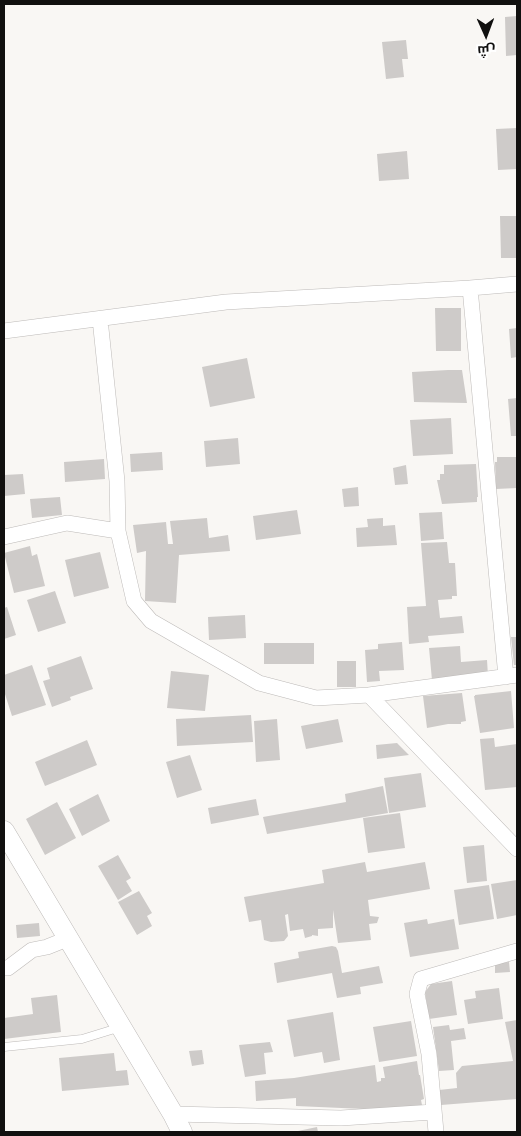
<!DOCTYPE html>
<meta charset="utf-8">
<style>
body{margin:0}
#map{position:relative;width:521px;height:1136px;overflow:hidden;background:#f9f7f4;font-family:"Fira Sans Condensed",Cairo,sans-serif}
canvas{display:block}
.frame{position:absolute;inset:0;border:5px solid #11100f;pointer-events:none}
.north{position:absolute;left:461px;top:10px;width:50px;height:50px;-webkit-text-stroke:4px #fff;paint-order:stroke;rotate:178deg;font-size:14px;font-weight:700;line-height:20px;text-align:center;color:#11100f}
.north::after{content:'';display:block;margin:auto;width:18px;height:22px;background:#11100f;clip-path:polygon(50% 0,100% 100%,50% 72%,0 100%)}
</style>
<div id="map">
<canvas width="521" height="1136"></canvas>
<div class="frame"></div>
<div class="north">ش</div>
</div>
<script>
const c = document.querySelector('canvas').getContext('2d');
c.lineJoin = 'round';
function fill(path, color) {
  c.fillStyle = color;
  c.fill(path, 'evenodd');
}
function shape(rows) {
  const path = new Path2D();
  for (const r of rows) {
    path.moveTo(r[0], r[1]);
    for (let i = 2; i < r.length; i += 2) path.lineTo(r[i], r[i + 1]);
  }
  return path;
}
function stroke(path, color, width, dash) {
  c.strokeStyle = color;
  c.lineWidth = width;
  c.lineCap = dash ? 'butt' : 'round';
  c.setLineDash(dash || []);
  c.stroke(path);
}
const building = shape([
 [517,16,517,55,506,56,505,17],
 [406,40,408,59,402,59,404,77,386,79,382,42],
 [517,128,517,169,498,170,496,129],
 [407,151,409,179,379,181,377,154],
 [500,216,517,216,517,258,501,258],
 [435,308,461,308,461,351,436,351],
 [517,328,517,357,511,358,509,329],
 [247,358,255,398,210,407,202,367],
 [448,370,462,370,467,403,414,402,412,372],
 [517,398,517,436,511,436,508,399],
 [451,418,453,454,413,456,410,420],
 [238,438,240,464,206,467,204,441],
 [162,452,163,470,131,472,130,454],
 [497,457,517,457,517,488,496,489,495,462,497,462],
 [104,459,105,479,65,482,64,462],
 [476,464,478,497,477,497,477,502,442,504,437,480,440,480,440,474,444,474,444,465],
 [406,465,408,484,395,485,393,468],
 [23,474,25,494,4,496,4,475],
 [358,487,359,506,344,507,342,489],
 [60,497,62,515,32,518,30,499],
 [297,510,301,534,256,540,253,516],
 [442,512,444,539,421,541,419,513],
 [207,518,209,538,228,535,230,551,179,555,176,603,145,601,146,551,137,553,133,525,166,522,168,544,173,544,170,521],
 [383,518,383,526,395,525,397,545,357,547,356,528,368,527,367,519],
 [447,542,449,563,455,563,457,596,452,596,452,599,438,600,440,618,462,616,464,633,428,636,429,642,409,644,407,607,426,606,421,543],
 [30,546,32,556,37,554,45,586,14,593,4,553],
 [100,552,109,588,74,597,65,560],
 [55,591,66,623,38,632,27,600],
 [7,607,16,635,4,639,4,608],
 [245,615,246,638,209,640,208,617],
 [511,637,517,637,517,665,514,665],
 [402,642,404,670,379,671,380,681,367,682,365,650,378,649,378,644],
 [264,643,314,643,314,664,264,664],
 [460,646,461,662,487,660,488,676,432,680,429,648],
 [81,656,93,689,70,697,71,700,52,707,43,681,50,679,47,668],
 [337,661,356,661,356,687,337,687],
 [32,665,46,705,12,716,4,691,4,675],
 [171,671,209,675,205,711,167,708],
 [511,691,514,728,480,733,474,696,475,696,475,695],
 [462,693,466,721,461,722,461,724,448,724,427,728,423,696],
 [251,715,253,742,177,746,176,719],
 [277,719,280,760,256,762,254,721],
 [338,719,343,742,306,749,301,726],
 [494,738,495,747,517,744,517,787,485,790,480,739],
 [87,740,97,765,45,786,35,762],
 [397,743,409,755,377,759,376,745],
 [190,755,202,790,177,798,166,762],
 [421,773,426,807,389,813,384,778],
 [383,786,388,813,267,834,263,817,346,802,345,794],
 [98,794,110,821,82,836,69,809],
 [256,799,259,815,211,824,208,808],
 [57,802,76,838,45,855,26,819],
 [400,813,405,848,368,853,363,818],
 [484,845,487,881,467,883,463,847],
 [118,855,131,878,126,881,132,891,118,900,98,866],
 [365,862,367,872,425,862,430,889,368,900,370,916,379,917,377,923,369,924,371,940,338,943,333,910,333,928,318,929,318,936,312,935,312,936,305,938,303,929,290,931,288,914,285,915,288,936,284,941,271,942,264,940,261,920,249,922,244,897,324,883,322,870],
 [517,880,517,915,497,919,491,884],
 [489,885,494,919,459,925,454,890],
 [139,891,152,913,147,916,152,926,137,935,118,902],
 [427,919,428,924,454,919,459,949,410,957,404,923],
 [39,923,40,936,17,938,16,925],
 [332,946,336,947,338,951,342,973,379,966,383,983,360,987,361,994,337,998,332,973,277,983,274,963,299,958,298,952],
 [509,962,510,972,495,973,495,963],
 [452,981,457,1015,429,1019,425,992,431,984],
 [499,988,503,1019,468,1024,464,1000,476,998,475,991],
 [57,995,61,1032,4,1039,4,1018,33,1014,31,998],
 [333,1012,340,1060,324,1063,322,1052,294,1057,287,1020],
 [517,1020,517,1099,441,1105,439,1090,457,1088,456,1073,462,1066,513,1061,505,1022],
 [411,1021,417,1056,379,1062,373,1027],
 [449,1025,450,1030,464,1028,466,1039,451,1041,454,1070,439,1071,433,1027],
 [270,1042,273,1052,264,1053,266,1074,245,1077,239,1045],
 [202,1050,204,1064,192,1066,189,1051],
 [114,1053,116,1071,127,1070,129,1085,62,1091,59,1058],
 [417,1061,419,1075,420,1075,424,1099,421,1100,422,1105,387,1110,296,1106,296,1098,256,1101,255,1081,294,1078,375,1065,377,1082,381,1081,381,1078,385,1078,383,1067],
 [317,1127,318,1132,298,1132,298,1131]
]);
const service = shape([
 [4,1047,82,1039,121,1027]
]);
const minor = shape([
 [470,288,506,677],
 [100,319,117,481,118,531,134,601,151,621,259,683,316,698,369,695,517,675],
 [4,331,226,302,470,288,517,284],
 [4,537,67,523,118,531],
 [369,695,517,849],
 [4,968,8,968,32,950,47,947,67,939],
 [173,1114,341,1118,434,1112],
 [436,1132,429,1054,417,994,421,979,517,951]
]);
const tertiary = shape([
 [4,831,173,1114,182,1132]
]);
fill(building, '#cecbc9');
stroke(service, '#bdbab8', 9);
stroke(minor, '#bdbab8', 16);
stroke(tertiary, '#bdbab8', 21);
stroke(service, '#fff', 8);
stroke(minor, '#fff', 15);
stroke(tertiary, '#fff', 20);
</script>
